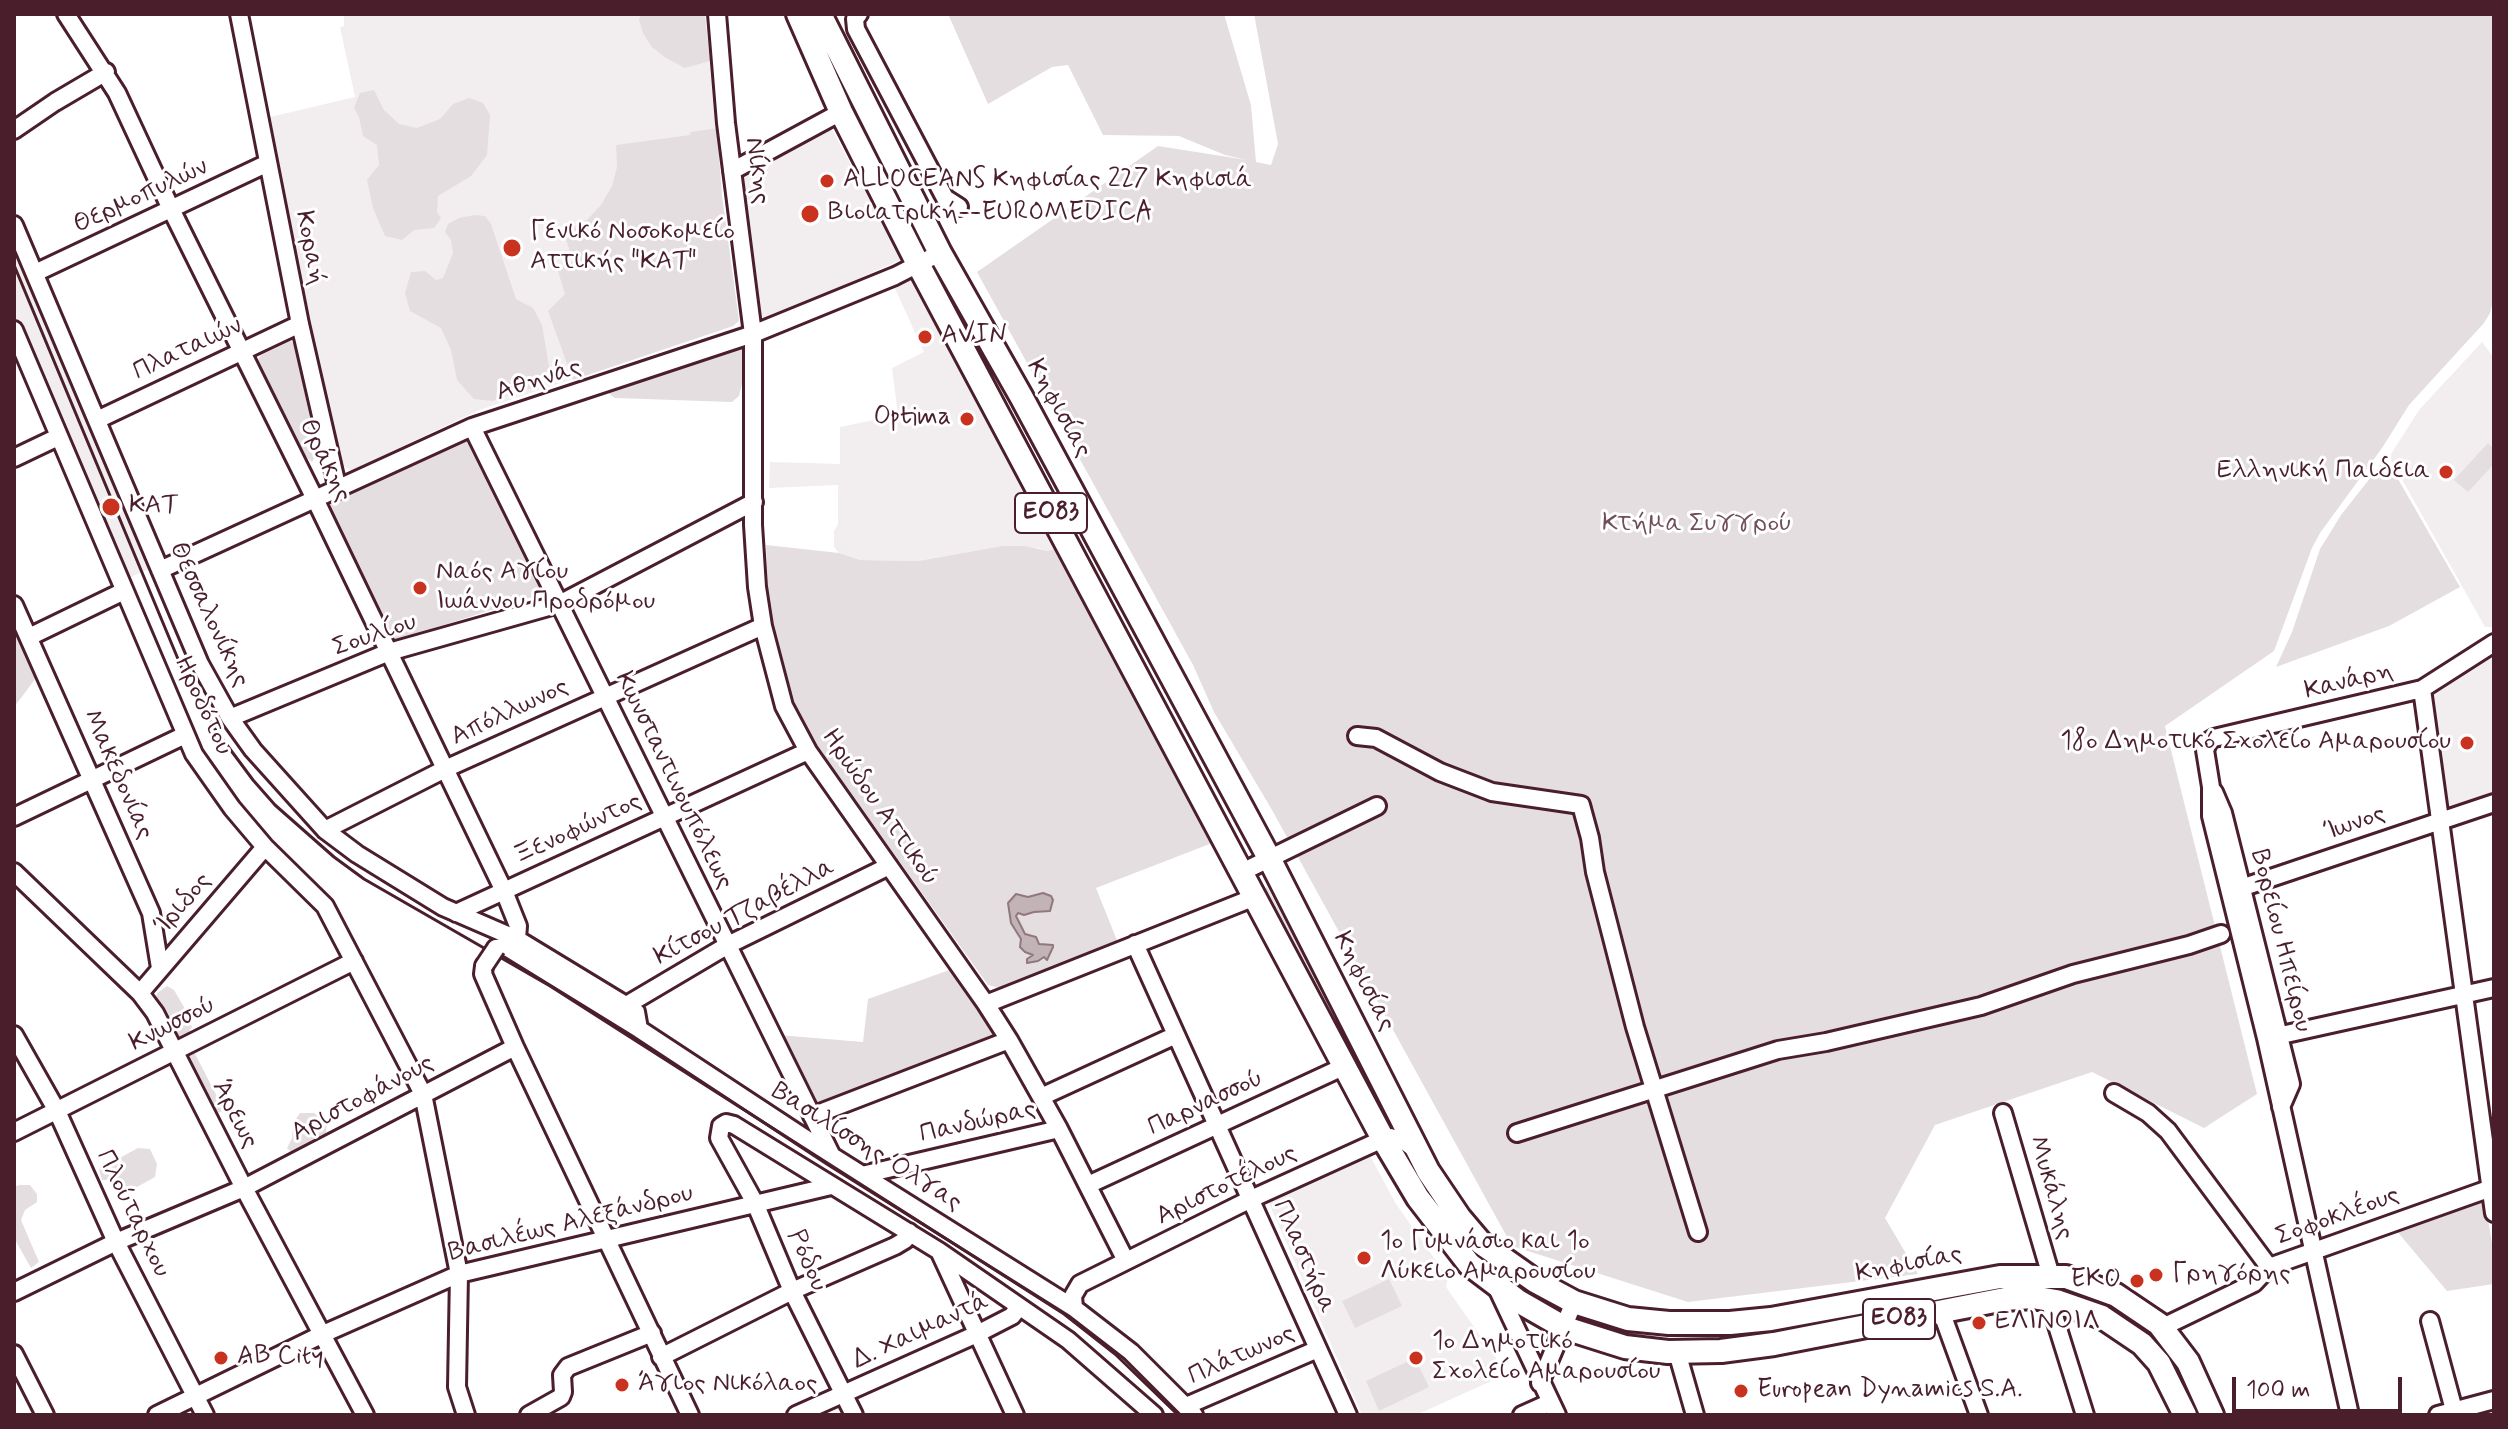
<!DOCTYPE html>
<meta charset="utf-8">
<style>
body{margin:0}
#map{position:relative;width:2508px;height:1429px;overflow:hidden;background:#fff;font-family:Mynerve,sans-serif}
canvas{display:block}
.frame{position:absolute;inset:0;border:16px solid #4a1f2b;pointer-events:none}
.scale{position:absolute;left:2232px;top:1377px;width:170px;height:36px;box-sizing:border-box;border:4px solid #4a1f2b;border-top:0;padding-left:10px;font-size:24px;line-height:28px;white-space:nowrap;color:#4a1f2b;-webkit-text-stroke:6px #fff;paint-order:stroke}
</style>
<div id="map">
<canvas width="2508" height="1429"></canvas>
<div class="frame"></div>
<div class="scale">100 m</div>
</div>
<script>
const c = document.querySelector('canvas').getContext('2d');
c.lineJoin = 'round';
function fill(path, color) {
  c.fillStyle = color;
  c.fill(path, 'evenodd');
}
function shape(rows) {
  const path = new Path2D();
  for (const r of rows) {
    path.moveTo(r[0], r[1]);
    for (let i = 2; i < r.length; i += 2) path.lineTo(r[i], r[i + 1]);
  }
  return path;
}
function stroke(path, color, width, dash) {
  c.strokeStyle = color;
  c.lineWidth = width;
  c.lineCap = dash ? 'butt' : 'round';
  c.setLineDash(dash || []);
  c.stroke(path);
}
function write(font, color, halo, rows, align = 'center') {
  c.font = font + ' Mynerve,sans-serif';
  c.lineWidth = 6;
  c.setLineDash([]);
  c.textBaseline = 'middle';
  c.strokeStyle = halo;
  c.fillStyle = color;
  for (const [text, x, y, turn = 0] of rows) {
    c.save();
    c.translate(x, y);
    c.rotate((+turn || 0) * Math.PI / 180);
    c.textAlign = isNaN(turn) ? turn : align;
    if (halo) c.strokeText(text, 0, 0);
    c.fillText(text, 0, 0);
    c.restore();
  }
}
const built = shape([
 [344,14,705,14,722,196,739,321,733,326,479,410,351,471,333,458,270,117,355,97,340,27,344,26],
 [829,124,902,259,760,323,737,169],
 [14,240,155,566,127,579,14,315],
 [912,274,967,383,1057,548,1048,551,1037,548,1002,546,918,561,860,560,839,553,834,547,834,531,838,524,838,485,769,488,770,462,840,464,840,427,898,415,892,368,924,352,892,282],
 [2482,342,2494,358,2494,627,2485,627,2391,460,2391,454,2419,410],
 [2494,656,2494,792,2448,808,2432,694],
 [1368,1152,1396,1204,1448,1278,1446,1287,1507,1374,1416,1415,1362,1415,1268,1201]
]);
const green = shape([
 [641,14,705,14,710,61,685,68,666,58,652,47,643,33,639,20],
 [948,14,1224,14,1251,105,1256,162,1271,165,1278,144,1254,14,2494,14,2494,297,2490,313,2484,323,2409,405,2382,448,2320,533,2312,548,2274,651,2165,726,2257,1094,2204,1128,2092,1072,1935,1125,1885,1218,1918,1274,1688,1302,1512,1246,1272,810,1214,712,1193,665,977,272,1158,146,1247,160,1225,155,1179,136,1103,135,1068,65,1052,67,988,104],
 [374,90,384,110,399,124,417,128,440,119,453,104,469,98,483,103,490,115,487,155,471,176,438,196,437,212,441,218,434,228,414,230,402,240,385,236,373,208,367,180,379,165,377,145,363,136,359,117,354,108,360,93],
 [717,128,722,196,739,321,733,326,573,380,548,311,565,294,557,268,573,261,564,233,587,220,601,205,612,186,617,167,616,145,690,135,691,132],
 [475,215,485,216,491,224,516,299,533,308,542,325,551,378,541,387,520,390,493,401,474,399,457,380,451,350,441,328,410,311,405,293,411,272,425,271,436,280,443,278,453,253,451,240,445,232,448,224,459,218],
 [291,341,295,345,317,454,312,462,301,452,256,363,261,355],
 [737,345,744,350,742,384,739,396,732,402,615,398,607,392,608,386],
 [470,435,548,592,390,642,327,501],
 [2488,443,2494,449,2494,464,2468,492,2454,480],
 [2386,458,2460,587,2389,626,2276,667,2292,632,2320,549,2341,515],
 [766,545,839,553,860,560,918,561,1002,546,1025,546,1048,551,1057,548,1220,840,1096,888,1118,943,999,988,988,985,808,734,789,690,777,650,769,611],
 [18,635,36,678,14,707,14,640],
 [1267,887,1393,1122,1387,1125,1262,890],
 [955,968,1004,1038,817,1113,779,1035,863,1042,868,999],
 [167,986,174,990,188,1014,192,1027,188,1033,192,1048,222,1106,221,1112,216,1113,205,1100,155,1003,157,993],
 [300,1113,314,1113,327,1122,326,1133,291,1152,287,1148,292,1138,293,1123],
 [138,1148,150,1149,157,1164,155,1177,137,1187,123,1188,111,1180,102,1180,99,1169],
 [19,1185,30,1185,37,1194,37,1202,25,1210,21,1220,39,1262,31,1268,14,1238,14,1187],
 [2484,1198,2494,1254,2494,1284,2447,1291,2396,1230],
 [1389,1279,1402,1306,1355,1328,1342,1301],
 [1415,1358,1429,1387,1379,1411,1366,1381]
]);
const water = shape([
 [1043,893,1051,896,1053,900,1050,911,1034,912,1024,915,1018,913,1016,916,1025,934,1036,937,1039,944,1053,945,1053,947,1047,960,1044,957,1038,961,1027,963,1027,959,1033,955,1025,952,1020,947,1021,939,1011,923,1008,903,1016,894,1028,897,1043,893]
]);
const minor = shape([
 [66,14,117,93,171,209,316,501,504,891,518,926,517,939],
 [239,14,300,324,338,490],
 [717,14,726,123,753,334,753,525,757,587,763,626,784,706,808,751,986,1004,1009,1040,1059,1129,1126,1261],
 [859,14,855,19,856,29,945,198,959,207],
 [14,130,55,102,106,72],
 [732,171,841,112],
 [14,225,200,664,230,718,253,750,325,830,357,854,443,907,517,939,619,1001,636,1012,639,1029],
 [35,273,268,163],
 [14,330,194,754,232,808,265,847,325,906,423,1094,459,1274,457,1387,466,1415],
 [97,420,300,324],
 [472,427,831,1154],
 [14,458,58,437],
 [160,570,472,427,753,334,895,276,940,253],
 [14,605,151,913,160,968],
 [29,637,124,591],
 [2422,689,2494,1213],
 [230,718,389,652,559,604,754,502],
 [1357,736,1376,738,1440,772,1492,792,1581,805,1590,838,1595,872,1635,1027,1698,1232],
 [2214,792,2223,813,2291,1084,2281,1107],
 [14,817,185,735],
 [325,830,445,769,763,626],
 [14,872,140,993,155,1013,244,1188,365,1415],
 [1242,872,1377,806],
 [2232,891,2494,803],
 [456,913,808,751],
 [1135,944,1348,1415],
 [496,948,506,947,639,1029,832,1156,1074,1308,1131,1352,1194,1415],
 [484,966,483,974,515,1047,690,1415],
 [140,993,265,847],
 [986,1004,1255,897],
 [625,1006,728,945,889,866],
 [14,1035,57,1111,116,1242,205,1415],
 [2268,1038,2494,988],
 [2114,1093,2148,1113,2168,1131,2269,1267],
 [1041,1097,1176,1035],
 [2003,1113,2051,1276],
 [812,1116,1009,1040],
 [14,1132,354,961],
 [1517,1133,1778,1050,1826,1042,1981,1006,2073,974,2189,945,2221,934],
 [862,1175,1059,1129],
 [1088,1185,1345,1066],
 [940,1253,1015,1415],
 [1497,1288,1557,1415],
 [14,1292,116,1242,244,1188,515,1047],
 [2049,1300,2085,1415],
 [1074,1308,1073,1296,1080,1284,1251,1199,1383,1139,1390,1137,1404,1141,1416,1150],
 [1941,1311,1979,1415],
 [2430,1321,2454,1410],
 [2163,1327,2254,1283,2269,1267,2494,1187],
 [1677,1352,1695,1415],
 [14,1354,45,1415],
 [661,1357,792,1291,895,1246,905,1240,909,1232],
 [1540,1383,1574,1302],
 [1186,1406,1318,1349],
 [157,1415,323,1334,459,1274,831,1186],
 [529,1415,561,1397,563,1392,562,1375,568,1367,652,1333],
 [796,1415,977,1334,1012,1316,1019,1307],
 [854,1415,792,1291,755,1203,719,1138,721,1126,726,1123,734,1125,939,1251,1068,1340,1154,1415],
 [1522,1415,1551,1402],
 [2350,1415,2266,1038,2211,816,2211,787,2205,750,2209,741,2214,738,2422,689,2494,643],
 [2438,1415,2494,1400]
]);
const major = shape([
 [798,14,841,112,918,264,1383,1139,1418,1198,1469,1264,1518,1301,1565,1328,1625,1347,1668,1352,1721,1351,1774,1344,2005,1299,2032,1297,2056,1301,2102,1317,2142,1344,2159,1363,2185,1415],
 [820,14,940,253,1022,398,1269,858,1428,1171,1459,1217,1481,1243,1535,1281,1574,1302,1628,1319,1669,1323,1730,1323,1771,1319,2000,1277,2066,1277,2116,1295,2159,1324,2188,1362,2212,1415]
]);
const rail = shape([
 [14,265,183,671,215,729,253,780,275,805,334,857,364,879,550,986,1064,1314,1115,1354,1178,1415]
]);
const minorBridge = shape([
 [484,966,496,948]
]);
const markers = [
 [827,181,8,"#c8321e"],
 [810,214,10,"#c8321e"],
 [512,248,10,"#c8321e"],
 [925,337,8,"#c8321e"],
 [967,419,8,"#c8321e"],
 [2446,472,8,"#c8321e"],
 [111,507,10,"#c8321e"],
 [420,588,8,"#c8321e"],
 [2467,743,8,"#c8321e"],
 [1364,1258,8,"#c8321e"],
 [2156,1275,8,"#c8321e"],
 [2137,1281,8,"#c8321e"],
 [1979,1323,8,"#c8321e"],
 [221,1358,8,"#c8321e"],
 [1416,1358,8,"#c8321e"],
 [622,1385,8,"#c8321e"],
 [1741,1391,8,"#c8321e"]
];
const shields = [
 [1051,513,72],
 [1899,1319,72]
];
const shieldNames = [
 ["ΕΟ83",1051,513],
 ["ΕΟ83",1899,1319]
];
const streetNames = [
 ["Νίκης",756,171,83],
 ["Θερμοπυλών",141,197,-25],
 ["Κοραή",309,248,79],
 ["Πλαταιών",188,350,-25],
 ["Αθηνάς",539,381,-18],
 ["Κηφισίας",1058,409,61],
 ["Θράκης",324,461,64],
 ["Θεσσαλονίκης",208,615,65],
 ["Σουλίου",375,636,-19],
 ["Κανάρη",2349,682,-14],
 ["Ηροδότου",202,706,65],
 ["Απόλλωνος",510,713,-25],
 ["Μακεδονίας",117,775,66],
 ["Κωνσταντινουπόλεως",673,781,64],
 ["Ηρώδου Αττικού",879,808,55],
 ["Ίωνος",2355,824,-19],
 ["Ξενοφώντος",578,830,-25],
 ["Ίριδος",184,904,-49],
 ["Κίτσου Τζαβέλλα",745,913,-28],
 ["Βορείου Ηπείρου",2280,941,76],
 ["Κηφισίας",1363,982,63],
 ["Κνωσσού",173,1025,-27],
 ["Αριστοφάνους",363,1099,-28],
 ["Παρνασσού",1206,1104,-25],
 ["Άρεως",234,1115,63],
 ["Πανδώρας",978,1123,-13],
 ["Βασιλίσσης Όλγας",866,1148,32],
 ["Αριστοτέλους",1227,1186,-26],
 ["Μυκάλης",2050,1188,74],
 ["Πλούταρχου",132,1214,64],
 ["Σοφοκλέους",2338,1217,-20],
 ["Βασιλέως Αλεξάνδρου",571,1224,-14],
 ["Πλαστήρα",1303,1257,66],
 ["Ρόδου",806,1261,66],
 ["Κηφισίας",1909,1265,-11],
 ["Δ. Χαιμαντά",921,1332,-25],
 ["Πλάτωνος",1242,1356,-24]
];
const poiNames = [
 ["ALLOCEANS Κηφισίας 227 Κηφισιά",843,181],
 ["Βιοιατρική--EUROMEDICA",828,214],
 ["Γενικό Νοσοκομείο",530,233],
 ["Αττικής \"ΚΑΤ\"",530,263],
 ["AVIN",941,337],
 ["Optima",951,419,"right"],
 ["Ελληνική Παιδεια",2430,472,"right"],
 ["ΚΑΤ",129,507],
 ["Ναός Αγίου",436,573],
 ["Ιωάννου Προδρόμου",436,603],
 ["18ο Δημοτικό Σχολείο Αμαρουσίου",2451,743,"right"],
 ["1ο Γυμνάσιο και 1ο",1380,1243],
 ["Λύκειο Αμαρουσίου",1380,1273],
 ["Γρηγόρης",2172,1275],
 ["EKO",2121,1281,"right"],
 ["ΕΛΙΝΟΙΛ",1995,1323],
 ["1ο Δημοτικό",1432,1343],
 ["Σχολείο Αμαρουσίου",1432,1373],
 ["AB City",237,1358],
 ["Άγιος Νικόλαος",638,1385],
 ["European Dynamics S.A.",1757,1391]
];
const parkNames = [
 ["Κτήμα Συγγρού",1697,525]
];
fill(built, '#f2eeef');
fill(green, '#e5dee0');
fill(water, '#c1b3b6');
stroke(water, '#91787e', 2);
stroke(minor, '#4a1f2b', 22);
stroke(major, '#4a1f2b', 28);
stroke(minor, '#fff', 16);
stroke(major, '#fff', 22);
stroke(rail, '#4a1f2b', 3);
stroke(minorBridge, '#4a1f2b', 22, []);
stroke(minorBridge, '#fff', 16);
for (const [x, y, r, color] of markers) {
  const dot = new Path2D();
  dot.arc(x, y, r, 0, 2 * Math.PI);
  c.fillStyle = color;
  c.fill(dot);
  stroke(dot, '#fff', 3);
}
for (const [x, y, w] of shields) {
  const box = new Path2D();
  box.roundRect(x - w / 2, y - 20, w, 40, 6);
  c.fillStyle = '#fff';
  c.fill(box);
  stroke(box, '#4a1f2b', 2);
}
write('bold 24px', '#4a1f2b', null, shieldNames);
write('26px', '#4a1f2b', '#fff', streetNames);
write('26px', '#4a1f2b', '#fff', poiNames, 'left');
write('26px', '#714f58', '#fff', parkNames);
</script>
